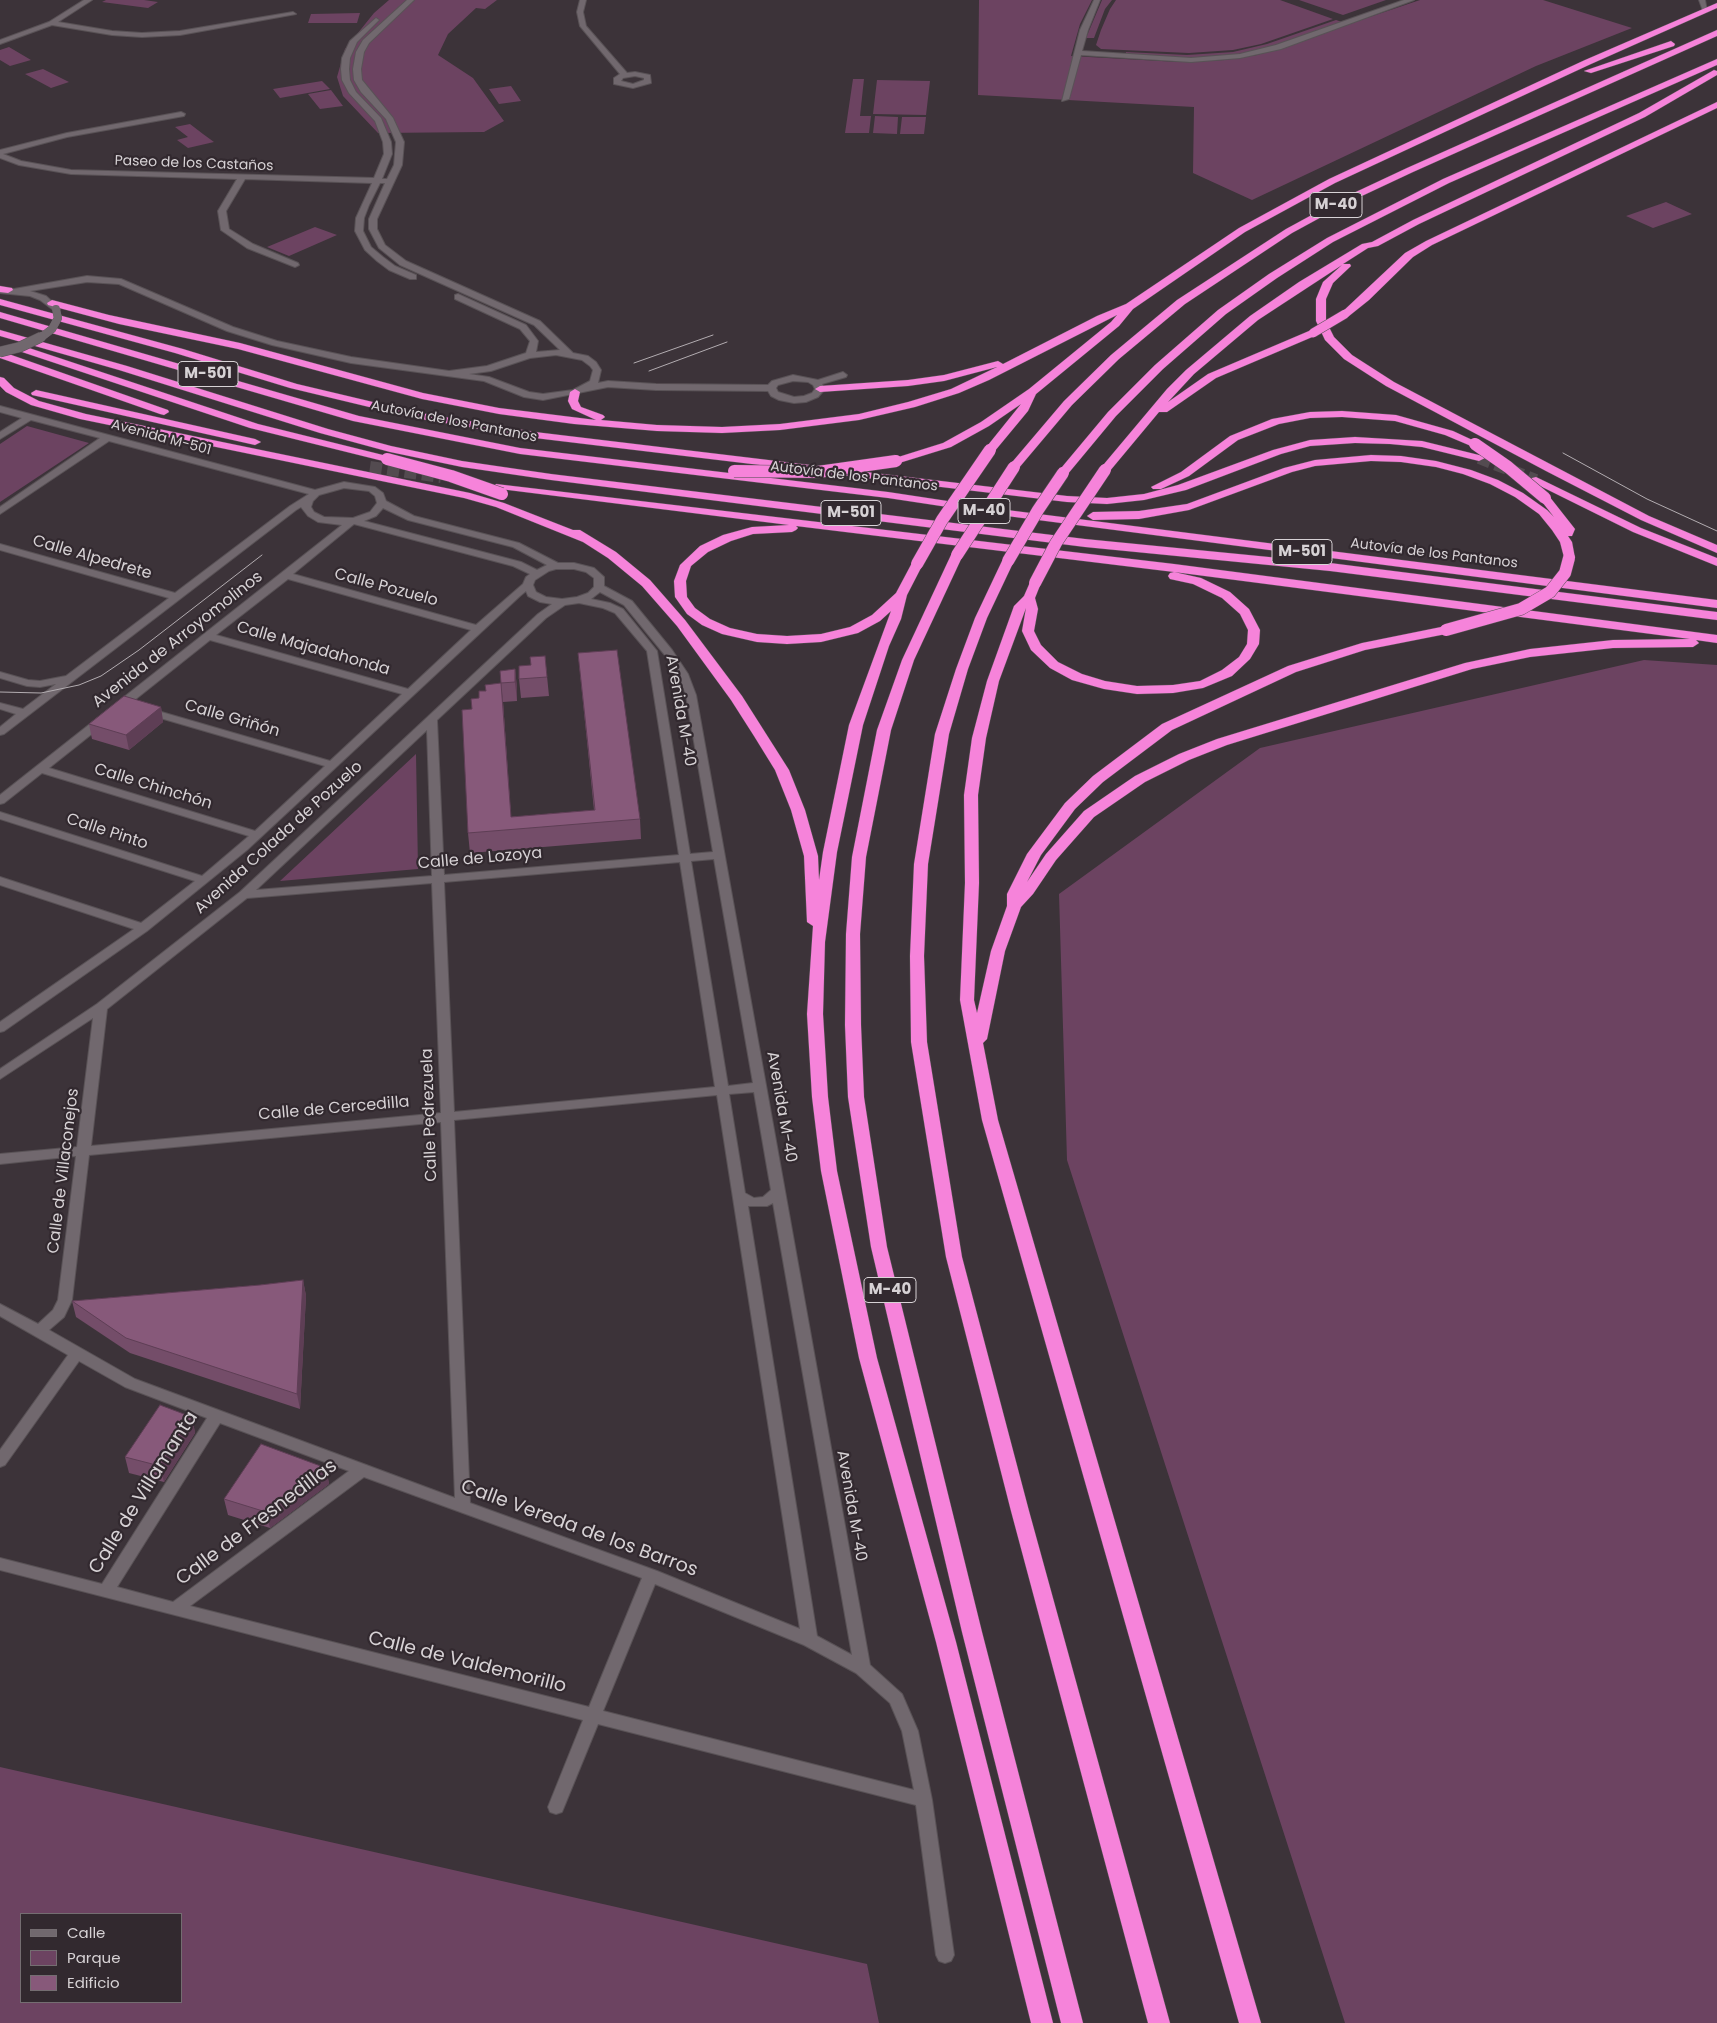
<!DOCTYPE html>
<meta charset="utf-8">
<style>
body{margin:0}
#map{position:relative;width:1717px;height:2023px;overflow:hidden;background:#3c3339;font-family:Poppins,sans-serif}
canvas{display:block}
.legend{position:absolute;left:20px;top:1913px;width:162px;height:90px;box-sizing:border-box;background:#32292f;border:1px solid #746d71;margin:0;padding:6px 9px;list-style:none;font-size:15px;color:#d7d2d5}
.legend li{display:flex;align-items:center;gap:10px;height:25px}
.legend b{width:25px;border:1px solid #746d71}
</style>
<div id="map">
<canvas width="1717" height="2023"></canvas>
<ul class="legend">
<li><b style="height:6px;background:#71686e"></b>Calle</li>
<li><b style="height:14px;background:#6c4361"></b>Parque</li>
<li><b style="height:14px;background:#87597a"></b>Edificio</li>
</ul>
</div>
<script>
const c = document.querySelector('canvas').getContext('2d');
c.lineJoin = 'round';
function fill(path, color) {
  c.fillStyle = color;
  c.fill(path, 'evenodd');
}
function shape(rows) {
  const path = new Path2D();
  for (const r of rows) {
    path.moveTo(r[0], r[1]);
    for (let i = 2; i < r.length; i += 2) path.lineTo(r[i], r[i + 1]);
  }
  return path;
}
function stroke(path, color, width, dash) {
  c.strokeStyle = color;
  c.lineWidth = width;
  c.lineCap = dash ? 'butt' : 'round';
  c.setLineDash(dash || []);
  c.stroke(path);
}
function write(font, color, halo, rows, align = 'center') {
  c.font = font + ' Poppins,sans-serif';
  c.lineWidth = 4.5;
  c.setLineDash([]);
  c.textBaseline = 'middle';
  c.strokeStyle = halo;
  c.fillStyle = color;
  for (const [text, x, y, turn = 0] of rows) {
    c.save();
    c.translate(x, y);
    c.rotate((+turn || 0) * Math.PI / 180);
    c.textAlign = isNaN(turn) ? turn : align;
    if (halo) c.strokeText(text, 0, 0);
    c.fillText(text, 0, 0);
    c.restore();
  }
}
const green = shape([
 [106,0,144,0,158,2,148,8,102,2],
 [389,0,497,0,485,9,476,8,448,34,438,55,473,78,504,121,484,132,378,133,343,96,337,77,345,49,374,13],
 [979,0,1092,0,1080,24,1071,56,1179,62,1224,60,1257,55,1420,0,1543,0,1632,28,1536,66,1252,200,1193,173,1194,107,978,95],
 [1102,0,1112,0,1105,9,1094,38,1086,38],
 [1116,0,1280,0,1333,19,1261,44,1233,50,1189,53,1101,49,1096,45,1101,30,1110,9],
 [1299,0,1386,0,1343,15],
 [360,13,357,23,308,23,311,14],
 [1336,20,1342,22,1269,47,1235,55,1196,58,1125,55,1126,52,1187,55,1233,52,1267,44],
 [9,47,31,60,10,66,0,60,0,50],
 [43,69,69,82,51,88,25,74],
 [853,79,864,79,860,116,871,116,869,133,845,133],
 [877,80,930,81,926,115,873,114],
 [322,81,330,89,280,98,273,89],
 [511,86,521,101,499,104,489,89],
 [331,90,343,106,320,109,308,94],
 [875,116,898,117,897,134,873,133],
 [902,117,926,117,924,134,900,134],
 [190,124,203,134,214,142,188,148,177,140,188,137,175,127],
 [1666,202,1692,214,1653,228,1626,216],
 [315,227,337,235,289,256,267,247],
 [27,426,89,443,0,502,0,444],
 [1644,660,1717,665,1717,2023,1345,2023,1067,1160,1059,894,1260,748],
 [416,754,418,869,280,881],
 [0,1767,867,1964,879,2023,0,2023],
 [181,1914,181,2002,21,2002,21,1914]
]);
const highwayTunnel = shape([
 [1479,458,1536,480],
 [370,467,441,477]
]);
const minor = shape([
 [84,0,92,0,58,22,112,31,142,33,180,31,293,12,296,14,180,35,142,37,112,35,52,25,0,44,0,40,49,22,84,0],
 [407,0,414,0,369,43,364,52,361,69,362,80,393,118,404,142,402,165,377,219,377,229,385,245,406,261,540,321,573,353,588,356,596,362,601,370,598,383,608,381,656,384,768,385,772,381,793,375,818,380,843,372,847,375,846,377,822,384,825,389,818,397,806,402,794,403,779,400,771,396,768,391,656,390,608,387,543,400,524,397,484,381,351,363,272,345,227,331,119,284,87,282,30,291,46,296,60,309,56,312,40,300,30,296,0,293,0,287,14,289,87,276,121,279,233,327,277,341,351,357,449,371,487,366,526,353,530,341,520,329,455,299,455,295,458,294,526,325,538,341,536,352,560,350,534,325,400,265,379,248,369,229,369,219,385,183,380,183,369,205,364,218,363,231,371,247,383,257,395,266,416,275,416,279,410,279,389,270,377,261,365,250,355,231,356,218,372,183,245,179,226,211,229,229,253,244,298,263,299,265,295,267,247,248,221,230,218,211,237,179,71,174,19,165,0,158,0,150,67,133,181,112,185,114,184,116,67,137,3,154,21,161,71,170,374,178,384,154,383,142,375,121,349,93,342,80,341,69,342,58,350,41,376,18,379,20,357,42,350,58,349,69,350,80,356,92,381,118,391,142,392,154,382,179,387,179,394,165,396,142,386,119,361,92,354,80,353,69,356,52,363,40,407,0],
 [556,355,582,360,590,366,593,370,590,381,573,390,543,394,529,392,489,377,469,374,491,371,530,358,556,355],
 [793,381,808,382,813,385,815,389,812,393,804,396,794,397,778,392,776,388,778,385,793,381],
 [580,0,586,0,583,12,586,26,627,73,635,72,650,75,651,83,633,88,614,84,614,78,620,74,580,26,577,12,580,0],
 [635,76,644,78,644,80,633,84,621,81,623,78,635,76],
 [1094,0,1100,0,1088,30,1082,51,1191,58,1240,54,1276,45,1404,0,1414,0,1281,49,1240,58,1191,62,1081,55,1069,99,1062,101,1080,30,1094,0],
 [1699,0,1705,0,1707,11,1703,11,1699,0],
 [0,406,315,490,344,482,375,487,383,493,386,501,414,516,519,543,558,563,574,563,594,568,604,577,604,586,632,601,672,650,688,674,696,695,870,1665,902,1694,918,1731,932,1800,954,1955,951,1961,945,1963,939,1961,936,1955,916,1805,598,1724,564,1807,562,1812,556,1814,550,1812,548,1807,583,1720,0,1570,0,1558,102,1584,207,1418,125,1387,79,1361,5,1465,0,1467,0,1450,68,1355,0,1316,0,1304,38,1324,53,1310,58,1300,76,1156,0,1164,0,1154,77,1147,93,1018,0,1079,0,1069,97,1004,240,892,538,614,552,604,540,602,528,596,526,591,520,596,247,850,147,931,4,1031,0,1032,0,1022,134,929,0,885,0,877,141,923,195,881,0,819,0,812,202,876,249,836,42,773,4,803,0,804,0,795,342,525,318,522,308,516,301,507,296,510,4,734,0,735,0,727,16,714,0,709,0,703,23,709,56,684,40,687,27,686,0,678,0,672,28,680,40,681,66,676,169,598,0,550,0,544,175,593,290,506,309,494,109,441,0,514,0,507,100,438,31,420,0,439,0,432,22,418,0,412,0,406],
 [344,488,369,491,375,496,377,503,370,512,353,518,324,517,314,512,311,507,313,501,319,495,344,488],
 [383,508,408,520,513,547,547,565,537,570,521,562,364,521,376,516,383,508],
 [354,524,513,566,530,574,526,577,523,584,476,625,293,574,354,524],
 [556,569,574,569,586,572,594,578,594,587,588,593,577,597,562,599,546,597,536,592,533,585,535,580,549,571,556,569],
 [288,579,471,630,408,689,216,635,288,579],
 [600,592,624,605,664,654,678,674,686,695,713,852,690,854,657,651,623,609,610,603,591,599,600,592],
 [579,603,603,608,615,613,647,651,679,855,444,875,437,720,546,618,565,605,579,603],
 [210,640,402,694,330,761,151,709,143,709,142,711,143,713,325,766,255,831,49,768,210,640],
 [427,730,432,876,256,890,427,730],
 [714,859,753,1083,728,1086,691,861,714,859],
 [680,862,715,1087,454,1112,444,882,680,862],
 [432,883,441,1113,91,1146,107,1009,247,898,432,883],
 [754,1092,771,1190,763,1197,754,1198,745,1193,729,1094,754,1092],
 [717,1095,800,1629,657,1571,470,1503,454,1120,717,1095],
 [441,1122,455,1498,135,1379,49,1330,64,1317,72,1300,89,1155,441,1122],
 [773,1203,852,1655,817,1636,748,1206,767,1206,773,1203],
 [220,1423,349,1471,173,1602,117,1587,220,1423],
 [364,1477,642,1578,589,1707,190,1606,364,1477],
 [655,1584,804,1645,856,1673,890,1703,902,1731,914,1790,603,1711,655,1584]
]);
const highway = shape([
 [1717,3,1717,8,1591,64,1335,183,1245,232,1133,309,1119,326,1036,394,1028,411,994,452,990,453,984,450,1021,404,989,426,951,447,896,464,890,461,892,459,943,443,981,422,1029,389,1111,322,1117,315,989,380,959,393,915,407,859,420,780,430,722,433,657,431,574,424,499,414,422,399,238,349,119,324,48,305,47,303,52,300,109,315,240,343,423,393,499,408,596,420,572,409,568,401,570,392,575,389,580,392,578,401,581,407,603,415,605,417,601,420,657,425,722,427,780,424,859,414,908,402,951,389,997,367,944,381,908,386,820,392,815,389,820,386,908,380,944,375,998,361,1003,364,1097,316,1126,304,1239,228,1329,179,1585,60,1717,3],
 [1717,30,1717,36,1413,172,1349,202,1292,233,1185,304,1119,359,1072,405,1018,469,1014,470,1008,467,1064,401,1111,355,1177,300,1286,229,1343,198,1407,168,1717,30],
 [1671,41,1675,44,1674,46,1591,73,1584,71,1671,41],
 [1717,59,1717,65,1449,183,1333,242,1277,278,1226,314,1163,369,1116,416,1067,475,1063,476,1057,473,1108,412,1155,365,1218,310,1269,274,1327,238,1443,179,1717,59],
 [1714,70,1717,71,1717,75,1645,117,1419,224,1378,246,1368,248,1343,264,1350,264,1351,266,1333,283,1326,299,1326,321,1334,337,1352,355,1394,382,1649,516,1717,545,1717,553,1641,520,1546,471,1386,386,1344,359,1325,340,1316,321,1316,299,1323,282,1342,265,1258,320,1194,374,1168,402,1208,374,1309,331,1317,331,1318,333,1317,335,1216,378,1167,412,1159,412,1109,472,1101,472,1099,470,1167,389,1186,370,1250,316,1299,282,1362,244,1372,242,1413,220,1639,113,1714,70],
 [1717,102,1717,108,1432,245,1413,257,1369,300,1349,316,1345,317,1340,314,1405,253,1426,241,1717,102],
 [0,286,12,288,13,290,8,293,0,292,0,286],
 [0,299,183,349,297,384,415,412,535,432,810,465,816,468,810,471,535,438,415,418,290,388,175,353,0,305,0,299],
 [0,312,359,416,520,448,888,492,1007,510,1717,600,1717,608,1007,516,888,498,520,454,353,421,0,318,0,312],
 [0,330,127,366,328,429,391,446,462,461,551,474,1085,539,1330,563,1717,612,1717,620,1330,571,1085,547,551,480,462,467,390,452,320,433,119,370,0,336,0,330],
 [23,346,258,424,391,457,393,459,387,462,250,428,19,351,18,349,23,346],
 [0,351,168,410,169,412,164,415,160,414,0,358,0,351],
 [0,377,4,378,14,388,39,401,86,414,470,493,504,503,573,530,580,530,616,552,650,580,685,620,742,696,789,770,805,810,818,856,819,880,823,852,849,725,891,611,880,621,858,633,821,642,787,644,757,642,722,634,702,625,687,614,675,597,674,581,680,565,700,546,723,535,752,527,789,525,500,489,496,488,494,486,496,484,1174,564,1717,635,1717,643,1696,640,1699,643,1693,647,1613,648,1530,657,1472,669,1227,745,1189,760,1145,782,1094,817,1056,860,1033,894,1021,907,1005,951,987,1039,983,1043,998,1120,1261,2023,1239,2023,982,1120,960,1000,965,883,964,795,972,738,987,681,1014,606,1024,596,1031,580,1035,579,1041,583,1035,598,1038,609,1034,631,1041,645,1058,662,1082,674,1105,681,1137,686,1173,685,1200,681,1222,670,1239,657,1247,644,1248,630,1240,614,1222,598,1193,584,1170,579,1168,576,1170,573,1174,572,1201,578,1230,592,1249,609,1260,630,1259,644,1250,659,1232,676,1203,688,1173,693,1137,694,1104,689,1072,680,1050,668,1031,650,1022,631,1026,608,999,681,986,738,978,795,979,883,974,1000,977,1013,991,951,1007,906,1007,894,1027,854,1065,803,1093,776,1162,724,1288,666,1362,643,1446,626,1452,630,1446,634,1365,650,1296,672,1172,730,1103,782,1075,809,1041,855,1027,882,1046,854,1084,811,1135,776,1179,754,1217,739,1465,663,1530,649,1613,640,1690,639,1174,572,796,526,798,528,796,530,792,532,753,534,731,541,708,552,691,566,686,581,687,597,695,608,710,619,730,628,757,634,787,636,821,634,850,627,872,615,896,593,913,561,917,560,923,564,907,595,901,619,889,646,863,725,837,852,825,942,823,1014,828,1097,837,1171,877,1358,956,1642,1053,2023,1031,2023,936,1642,859,1358,821,1171,812,1097,807,1014,813,926,807,922,804,856,791,810,775,770,754,736,731,700,677,626,642,586,608,558,583,542,496,507,464,498,80,419,31,405,6,392,0,386,0,377],
 [36,390,255,439,261,442,255,445,32,395,31,393,36,390],
 [1342,411,1396,415,1453,431,1481,444,1475,447,1471,446,1445,435,1395,421,1342,417,1310,418,1279,424,1238,440,1189,476,1161,489,1153,489,1151,487,1181,472,1230,436,1272,419,1310,412,1342,411],
 [1355,437,1422,441,1483,456,1485,458,1479,461,1422,447,1390,444,1355,443,1310,446,1281,454,1186,490,1144,500,1107,504,1067,502,832,474,826,471,832,468,1067,496,1107,498,1144,494,1178,485,1273,450,1310,440,1355,437],
 [1371,455,1401,456,1436,461,1471,470,1498,480,1523,493,1547,510,1554,517,1539,498,1545,495,1549,496,1575,529,1572,536,1568,536,1572,542,1575,558,1569,562,1565,561,1560,542,1552,530,1539,514,1515,497,1490,484,1463,474,1436,467,1401,462,1371,461,1315,466,1292,472,1189,510,1139,519,1093,520,1087,516,1093,512,1139,511,1187,504,1284,468,1315,460,1371,455],
 [1536,477,1641,528,1717,558,1717,566,1633,532,1532,482,1530,480,1532,478,1536,477],
 [957,551,963,555,914,660,891,730,866,857,860,934,861,1025,864,1097,887,1247,982,1632,1083,2023,1061,2023,962,1632,871,1247,848,1097,845,1025,846,934,852,857,877,730,902,660,951,555,957,551],
 [1008,557,1014,561,987,618,968,669,949,734,928,864,924,956,927,1042,962,1257,1029,1511,1170,2023,1148,2023,1011,1511,946,1257,911,1042,910,956,914,864,935,734,956,669,975,618,1002,561,1008,557]
]);
const tram = shape([
 [634,363,713,335],
 [649,371,727,342],
 [1563,453,1647,499,1717,531],
 [0,692,41,693,79,685,101,676,139,650,262,555]
]);
const minorBridgeFar1 = shape([
 [39,339,52,329,58,318,56,309]
]);
const minorBridge = shape([
 [0,352,20,347,41,337]
]);
const highwayBridgeFar1 = shape([
 [1313,333,1345,314]
]);
const highwayBridge = shape([
 [1475,444,1508,467,1545,498],
 [387,459,451,476,502,494],
 [734,471,818,472,896,461],
 [957,555,1014,467],
 [1008,561,1038,510,1063,473],
 [917,564,942,520,990,450],
 [1035,583,1056,543,1105,470],
 [1446,630,1521,609,1550,592,1565,573,1569,558]
]);
const wall = shape([
 [578,653,640,819,641,839,470,853,468,833,472,709,479,698,486,691,501,683,515,669,517,688,517,701,503,702,511,817,594,810],
 [545,656,549,696,521,698,519,679,531,665],
 [161,707,163,722,129,750,92,739,89,724],
 [303,1280,306,1296,300,1409,130,1353,76,1317,72,1301,260,1285],
 [192,1417,195,1433,164,1482,129,1473,125,1457],
 [326,1468,329,1484,270,1528,228,1515,224,1499]
]);
const shadedWall = shape([
 [515,669,517,688,517,701,515,682],
 [501,683,503,702,512,830,511,817],
 [161,707,163,722,129,750,126,735],
 [303,1280,306,1296,300,1409,297,1394],
 [192,1417,195,1433,164,1482,160,1466],
 [326,1468,329,1484,270,1528,266,1512]
]);
const building = shape([
 [617,650,640,819,468,833,462,710,472,709,471,699,479,698,479,691,486,691,485,685,501,683,500,671,515,669,515,682,501,683,511,817,595,810,578,653,617,650],
 [545,656,547,677,519,679,519,666,531,665,530,657,545,656],
 [124,696,161,707,126,735,89,724,124,696],
 [303,1280,297,1394,126,1338,72,1301,260,1285,303,1280],
 [160,1405,192,1417,160,1466,125,1457,160,1405],
 [261,1444,326,1468,266,1512,224,1499,261,1444]
]);
const farStreetnames = [
 ["Paseo de los Castaños",194,164,2],
 ["Autovía de los Pantanos",454,422,11],
 ["Avenida M-501",161,438,15],
 ["Autovía de los Pantanos",854,477,7],
 ["Autovía de los Pantanos",1434,554,7]
];
const shields = [
 [1336,205,52],
 [208,374,60],
 [984,511,52],
 [851,513,60],
 [1302,552,60],
 [890,1290,52]
];
const shieldNames = [
 ["M-40",1336,205],
 ["M-501",208,374],
 ["M-40",984,511],
 ["M-501",851,513],
 ["M-501",1302,552],
 ["M-40",890,1290]
];
const streetNames = [
 ["Calle Alpedrete",92,558,16],
 ["Calle Pozuelo",386,588,15],
 ["Avenida de Arroyomolinos",178,640,-38],
 ["Calle Majadahonda",313,649,16],
 ["Avenida M-40",680,711,80],
 ["Calle Griñón",232,719,16],
 ["Calle Chinchón",153,787,17],
 ["Calle Pinto",107,832,18],
 ["Avenida Colada de Pozuelo",279,838,-42],
 ["Calle de Lozoya",480,859,-5],
 ["Avenida M-40",781,1107,80],
 ["Calle de Cercedilla",334,1109,-5],
 ["Calle Pedrezuela",430,1115,-92],
 ["Calle de Villaconejos",64,1171,-83],
 ["Avenida M-40",851,1506,80]
];
const nearStreetnames = [
 ["Calle de Villamanta",144,1493,-58],
 ["Calle de Fresnedillas",257,1523,-37],
 ["Calle Vereda de los Barros",579,1529,20],
 ["Calle de Valdemorillo",467,1663,14]
];
fill(green, '#6c4361');
stroke(highwayTunnel, '#534b50', 12, [12, 5.5]);
stroke(minor, '#595256', 2);
stroke(highway, '#595256', 1);
fill(minor, '#71686e');
fill(highway, '#f683da');
stroke(tram, '#b3adb1', 1);
stroke(minorBridgeFar1, '#595256', 8, []);
stroke(minorBridge, '#595256', 11, []);
stroke(highwayBridgeFar1, '#595256', 10, []);
stroke(highwayBridge, '#595256', 13, []);
stroke(minorBridgeFar1, '#71686e', 8);
stroke(minorBridge, '#71686e', 10);
stroke(highwayBridgeFar1, '#f683da', 9);
stroke(highwayBridge, '#f683da', 12);
fill(wall, '#744d69');
fill(shadedWall, '#5e3e55');
fill(building, '#87597a');
stroke(building, '#5e3e55', 1);
write('14px', '#d7d2d5', '#32292f', farStreetnames);
for (const [x, y, w] of shields) {
  const box = new Path2D();
  box.roundRect(x - w / 2, y - 12.5, w, 25, 4);
  c.fillStyle = '#32292f';
  c.fill(box);
  stroke(box, '#d7d2d5', 1);
}
write('bold 15px', '#d7d2d5', null, shieldNames);
write('16px', '#d7d2d5', '#32292f', streetNames);
write('19px', '#d7d2d5', '#32292f', nearStreetnames);
</script>
